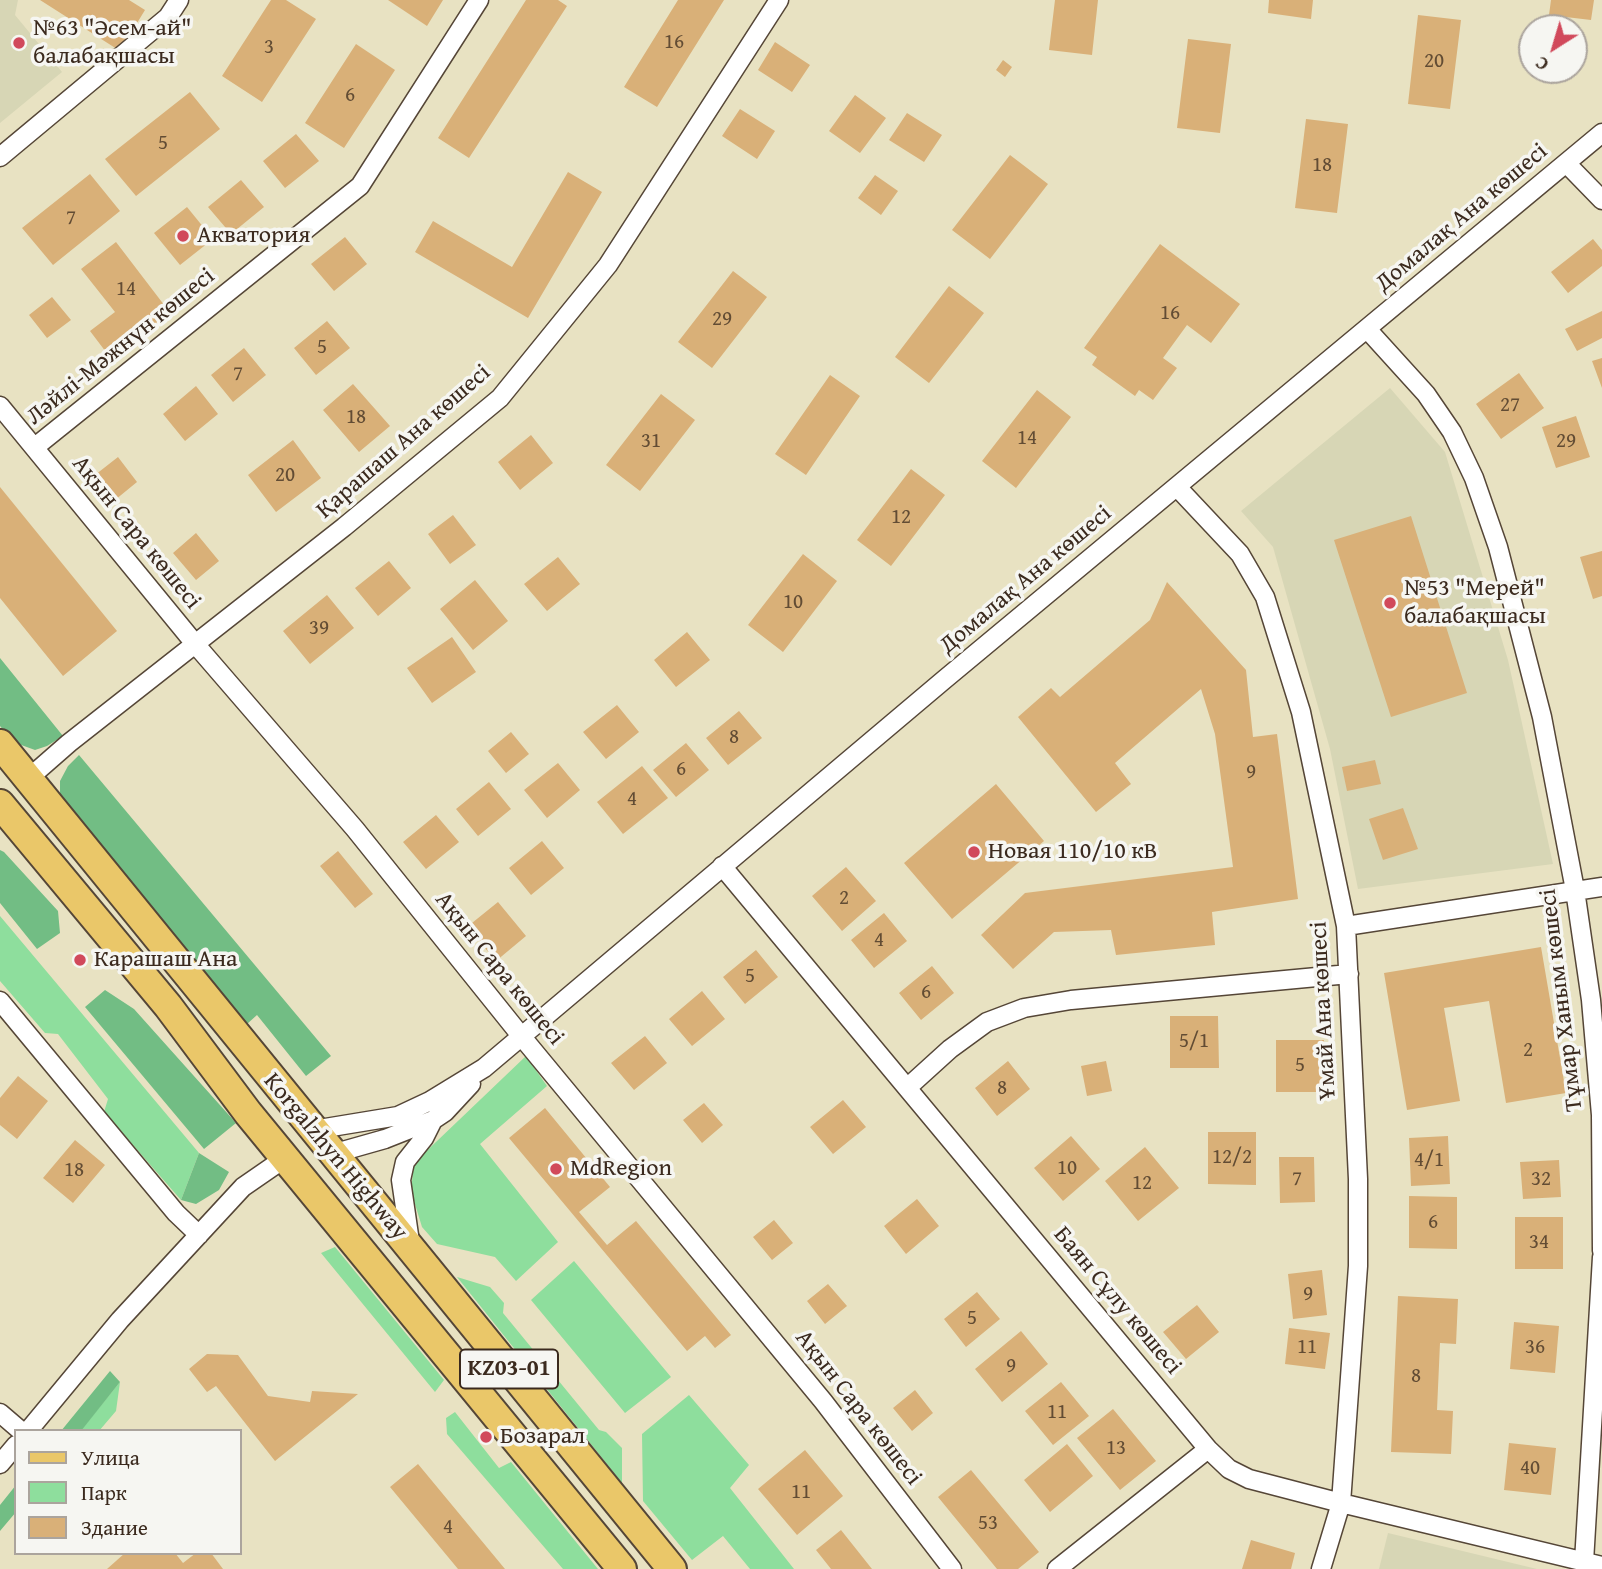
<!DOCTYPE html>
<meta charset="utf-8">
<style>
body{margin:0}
#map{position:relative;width:1602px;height:1569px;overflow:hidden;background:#e8e2c2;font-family:"Gentium Book Plus",serif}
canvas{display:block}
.legend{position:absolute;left:14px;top:1429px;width:228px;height:126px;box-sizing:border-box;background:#f6f6f2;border:2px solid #aba49d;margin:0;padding:9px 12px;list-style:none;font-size:21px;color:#3b2a1e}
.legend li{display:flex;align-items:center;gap:14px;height:35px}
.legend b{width:35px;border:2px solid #aba49d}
.north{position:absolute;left:1518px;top:14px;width:70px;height:70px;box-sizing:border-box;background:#f6f6f2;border:2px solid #aba49d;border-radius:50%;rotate:217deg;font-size:19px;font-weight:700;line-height:28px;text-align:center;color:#3b2a1e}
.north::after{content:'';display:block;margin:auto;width:24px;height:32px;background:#d1495b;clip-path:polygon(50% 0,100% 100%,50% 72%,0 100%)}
</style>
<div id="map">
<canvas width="1602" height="1569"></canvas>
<ul class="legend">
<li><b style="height:9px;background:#eac769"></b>Улица</li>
<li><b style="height:19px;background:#8ede9d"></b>Парк</li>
<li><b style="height:19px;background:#d9b078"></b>Здание</li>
</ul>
<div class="north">С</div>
</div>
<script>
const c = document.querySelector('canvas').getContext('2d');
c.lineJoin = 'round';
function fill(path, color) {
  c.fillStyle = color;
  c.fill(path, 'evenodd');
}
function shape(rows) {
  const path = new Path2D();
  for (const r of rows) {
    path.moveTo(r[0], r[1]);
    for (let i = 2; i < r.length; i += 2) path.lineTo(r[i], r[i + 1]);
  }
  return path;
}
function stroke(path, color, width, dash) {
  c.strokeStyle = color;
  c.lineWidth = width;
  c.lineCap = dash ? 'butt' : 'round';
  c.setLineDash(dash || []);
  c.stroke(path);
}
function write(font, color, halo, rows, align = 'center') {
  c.font = font + ' "Gentium Book Plus",serif';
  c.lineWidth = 7;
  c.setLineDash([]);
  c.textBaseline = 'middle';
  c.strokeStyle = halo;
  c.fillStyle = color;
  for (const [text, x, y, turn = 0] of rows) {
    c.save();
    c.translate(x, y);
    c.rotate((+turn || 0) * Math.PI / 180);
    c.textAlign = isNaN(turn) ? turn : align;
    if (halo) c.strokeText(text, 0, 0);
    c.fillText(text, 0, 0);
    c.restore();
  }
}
const built = shape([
 [0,0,18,0,15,15,62,72,0,123],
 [1390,388,1445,452,1508,660,1553,864,1358,889,1330,749,1273,547,1241,511],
 [1388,1533,1537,1569,1379,1569]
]);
const green = shape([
 [0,916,199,1153,181,1200,104,1112,108,1099,58,1034,45,1033,0,981],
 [526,1056,547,1086,480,1144,558,1242,516,1281,495,1257,437,1244,422,1227,411,1191,414,1163],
 [335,1247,444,1380,435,1392,321,1253],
 [574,1261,671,1377,625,1413,531,1300],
 [457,1277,490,1287,504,1303,503,1313,599,1430,606,1432,622,1448,622,1483],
 [120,1382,116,1411,99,1431,80,1431],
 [689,1395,749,1465,730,1488,794,1569,750,1569,723,1536,692,1560,643,1501,642,1434],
 [455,1412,499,1468,511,1462,598,1569,563,1569,447,1434,446,1418]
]);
const forest = shape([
 [0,658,63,736,47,746,35,750,13,742,0,726],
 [79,755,331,1056,306,1076,257,1015,247,1024,60,799,60,781,68,766],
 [0,850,4,852,58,911,60,933,37,949,0,903],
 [105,990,134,1009,236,1123,204,1149,85,1007],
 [199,1153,229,1172,219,1190,196,1204,181,1200],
 [110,1371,120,1382,81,1431,61,1431],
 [16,1485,16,1512,0,1531,0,1505]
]);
const building = shape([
 [40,0,129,0,145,10,120,51],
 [271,0,286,0,316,19,262,102,222,76],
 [388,0,443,0,427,26],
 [526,0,558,0,567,6,469,158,438,138],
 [678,0,724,0,657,107,624,87],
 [1055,0,1098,0,1092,55,1049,50],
 [1269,0,1313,0,1311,19,1268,13],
 [1551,0,1594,0,1591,20,1549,15],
 [1418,15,1461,20,1450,109,1408,104],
 [1188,39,1231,44,1220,133,1177,128],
 [775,42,810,65,792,92,758,70],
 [356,44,395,70,344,148,305,123],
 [1003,60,1012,67,1005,77,996,70],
 [190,92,220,129,136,196,105,159],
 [855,95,886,118,860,153,829,131],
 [740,109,775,131,757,159,722,136],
 [907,113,942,135,924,162,889,140],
 [1306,119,1348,124,1337,213,1295,208],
 [296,134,319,161,285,188,263,161],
 [1010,155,1048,184,990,259,952,230],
 [568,172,602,192,528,318,415,252,433,221,512,267],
 [90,174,120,211,53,265,22,228],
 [875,175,898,191,881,215,858,198],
 [241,180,264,207,231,234,208,207],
 [187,207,213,239,180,265,154,233],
 [345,237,367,264,334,291,311,264],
 [1593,239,1602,250,1602,266,1568,293,1551,272],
 [116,242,171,314,112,360,90,331,115,312,81,269],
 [1160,244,1240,304,1211,343,1187,325,1163,358,1177,368,1153,400,1139,390,1135,396,1092,365,1097,357,1084,348],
 [733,271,767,297,712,368,678,342],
 [949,286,984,313,929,383,895,357],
 [52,297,71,320,47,338,29,315],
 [1602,311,1602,338,1577,351,1565,329],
 [327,321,350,348,316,375,294,348],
 [244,348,266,375,233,402,211,375],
 [1602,358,1602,388,1592,361],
 [1519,373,1544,408,1501,439,1476,404],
 [830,375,860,396,806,475,775,454],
 [353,384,390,426,359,452,323,410],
 [196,386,218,414,185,441,163,414],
 [1037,390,1071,417,1016,488,982,461],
 [661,394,695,420,640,491,606,465],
 [1576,416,1590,457,1556,468,1542,427],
 [531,435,553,463,520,490,498,462],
 [293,440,321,478,276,512,248,475],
 [118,457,137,482,115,500,95,475],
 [911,469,945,495,891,566,857,540],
 [0,487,117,631,63,676,0,598],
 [453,515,476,545,450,564,428,534],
 [1411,516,1467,693,1391,717,1334,540],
 [196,533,219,561,196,580,173,553],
 [1602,551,1602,596,1593,599,1580,557],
 [803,554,837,581,783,652,748,625],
 [558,557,580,584,547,611,524,584],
 [389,561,411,588,378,616,355,588],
 [475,580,508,621,473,650,440,609],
 [1167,582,1246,670,1253,737,1277,734,1298,899,1212,912,1215,945,1116,955,1111,930,1054,932,1013,969,981,935,1025,893,1233,867,1215,734,1201,689,1115,763,1131,784,1096,812,1018,717,1051,688,1060,697,1150,620],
 [327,595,354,628,310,664,283,631],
 [687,632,710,660,676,687,654,660],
 [452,637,476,672,432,703,407,668],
 [617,705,639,732,606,759,583,732],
 [739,711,762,738,728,765,706,738],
 [511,732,529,754,506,773,488,751],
 [686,743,709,770,676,797,653,770],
 [1375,760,1381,784,1347,791,1342,767],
 [558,763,580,790,547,818,524,790],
 [642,766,668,798,623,834,597,802],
 [489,782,511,809,478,836,456,809],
 [996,784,1044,841,952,919,904,863],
 [1403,808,1418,849,1383,860,1369,819],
 [436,815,459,842,426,869,403,842],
 [542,841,564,868,531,895,509,868],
 [338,851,373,894,355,908,320,866],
 [846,867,876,901,842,931,812,896],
 [498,902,526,936,496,961,467,927],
 [884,913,907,941,874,968,851,940],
 [1541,947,1566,1093,1506,1103,1489,1001,1444,1008,1460,1101,1407,1110,1384,973],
 [756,950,778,977,745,1004,723,977],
 [932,966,954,993,921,1020,899,993],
 [702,991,725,1019,692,1046,669,1019],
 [1170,1016,1218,1016,1219,1068,1170,1068],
 [645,1036,667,1063,634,1090,611,1063],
 [1276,1040,1324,1040,1324,1092,1276,1092],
 [1008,1061,1030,1089,997,1116,975,1088],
 [1106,1061,1112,1091,1087,1096,1081,1066],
 [18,1076,48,1101,17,1139,0,1125,0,1098],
 [843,1100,866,1127,833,1154,810,1127],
 [704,1103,723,1125,702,1143,683,1120],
 [545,1108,610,1187,579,1212,607,1245,636,1221,731,1335,715,1348,705,1336,687,1351,509,1138],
 [1208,1132,1256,1132,1256,1185,1208,1184],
 [1071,1136,1100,1169,1063,1201,1034,1168],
 [1448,1136,1450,1184,1411,1186,1409,1138],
 [75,1140,105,1165,73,1203,43,1178],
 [1145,1147,1179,1188,1138,1221,1105,1181],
 [1279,1157,1314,1157,1315,1202,1280,1203],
 [1559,1160,1561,1197,1523,1199,1520,1162],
 [1409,1196,1457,1197,1457,1249,1409,1248],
 [917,1199,939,1226,906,1254,884,1226],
 [1515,1217,1563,1217,1563,1269,1515,1269],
 [774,1220,793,1243,772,1260,753,1237],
 [1322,1270,1327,1315,1293,1319,1288,1274],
 [828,1284,847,1306,825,1324,807,1301],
 [977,1292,1000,1319,966,1347,944,1319],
 [1398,1296,1458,1299,1456,1344,1440,1343,1437,1410,1453,1411,1451,1454,1391,1452],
 [1197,1305,1219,1332,1186,1359,1163,1332],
 [1514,1322,1559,1326,1555,1373,1510,1369],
 [1289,1328,1330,1333,1325,1369,1285,1364],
 [1021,1331,1048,1364,1002,1402,975,1369],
 [207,1354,238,1355,268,1396,310,1402,312,1391,358,1394,275,1461,216,1386,207,1392,189,1369],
 [1061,1382,1089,1416,1053,1445,1025,1411],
 [915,1390,933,1413,912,1431,893,1408],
 [1113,1409,1156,1461,1120,1490,1077,1438],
 [1509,1443,1556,1448,1551,1495,1504,1490],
 [1067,1444,1093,1476,1050,1512,1024,1480],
 [805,1450,843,1496,797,1535,758,1489],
 [418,1464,505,1569,458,1569,390,1487],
 [971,1470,1039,1552,1018,1569,997,1569,938,1497],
 [841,1530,872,1569,831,1569,816,1550],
 [1251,1540,1295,1553,1291,1569,1242,1569],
 [125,1553,175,1553,183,1563,196,1553,211,1553,223,1569,107,1569]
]);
const minor = shape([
 [0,157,168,17,179,0],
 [1566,163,1602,200],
 [1367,329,1426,394,1452,432,1474,478,1498,547,1542,717,1575,890,1591,1000,1601,1115,1602,1251],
 [0,406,196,645,355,829,522,1037,823,1401,952,1569],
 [35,447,360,186,479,0],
 [1177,487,1240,554,1265,597,1301,712,1346,926,1358,1179,1358,1266,1341,1503,1321,1569],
 [29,778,69,743,344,527,500,398,608,265,779,0],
 [722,866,1208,1449,1229,1469,1249,1479,1341,1503,1602,1566],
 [1346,926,1602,887],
 [0,1001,176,1213,199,1235],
 [907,1088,950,1049,987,1022,1024,1008,1071,1000,1349,974],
 [313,1130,398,1116,430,1101,484,1068,945,679,1602,133],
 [332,1154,385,1139,433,1120,445,1112,471,1084],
 [410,1242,401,1180,405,1162,424,1138,433,1120],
 [0,1413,21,1431],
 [28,1431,120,1320,243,1187,285,1158],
 [0,1464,16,1445],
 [1584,1562,1602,1257],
 [1057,1569,1208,1449]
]);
const primary = shape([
 [0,744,672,1569],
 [0,804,168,1006,248,1113,622,1569]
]);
const markers = [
 [19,43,7,"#d1495b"],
 [183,236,7,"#d1495b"],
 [1390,603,7,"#d1495b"],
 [974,852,7,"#d1495b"],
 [80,960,7,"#d1495b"],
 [556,1169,7,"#d1495b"],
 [486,1437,7,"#d1495b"]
];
const numberNames = [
 ["16",674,43],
 ["3",269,48],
 ["20",1434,62],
 ["6",350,96],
 ["5",163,144],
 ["18",1322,166],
 ["7",71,219],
 ["14",126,290],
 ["16",1170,314],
 ["29",722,320],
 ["5",322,348],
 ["7",238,375],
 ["27",1510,406],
 ["18",356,418],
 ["14",1027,439],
 ["31",651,442],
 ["29",1566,442],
 ["20",285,476],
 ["12",901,518],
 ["10",793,603],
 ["39",319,629],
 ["8",734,738],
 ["6",681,770],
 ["9",1251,773],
 ["4",632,800],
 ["2",844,899],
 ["4",879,941],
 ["5",750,977],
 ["6",926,993],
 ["5/1",1194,1042],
 ["2",1528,1051],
 ["5",1300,1066],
 ["8",1002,1089],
 ["12/2",1232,1158],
 ["4/1",1429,1161],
 ["10",1067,1169],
 ["18",74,1171],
 ["7",1297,1180],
 ["32",1541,1180],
 ["12",1142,1184],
 ["6",1433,1223],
 ["34",1539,1243],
 ["9",1308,1295],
 ["5",972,1319],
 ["11",1307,1348],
 ["36",1535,1348],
 ["9",1011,1367],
 ["8",1416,1377],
 ["11",1057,1413],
 ["13",1116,1449],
 ["40",1530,1469],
 ["11",801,1493],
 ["53",988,1524],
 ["4",448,1528]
];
const shields = [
 [509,1369,98]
];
const shieldNames = [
 ["KZ03-01",509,1369]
];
const poiNames = [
 ["№63 \"Әсем-ай\"",33,29],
 ["балабақшасы",33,57],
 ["Акватория",197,236],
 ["№53 \"Мерей\"",1404,589],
 ["балабақшасы",1404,617],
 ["Новая 110/10 кВ",988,852],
 ["Карашаш Ана",94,960],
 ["MdRegion",570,1169],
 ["Бозарал",500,1437]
];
const streetNames = [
 ["Домалақ Ана көшесі",1462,218,-40],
 ["Ләйлі-Мәжнүн көшесі",121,347,-39],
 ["Қарашаш Ана көшесі",404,442,-41],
 ["Ақын Сара көшесі",136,533,51],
 ["Домалақ Ана көшесі",1026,580,-40],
 ["Ақын Сара көшесі",499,969,51],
 ["Тұмар Ханым көшесі",1562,1000,-97],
 ["Ұмай Ана көшесі",1324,1011,-93],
 ["Korgalzhyn Highway",335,1157,50],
 ["Баян Сұлу көшесі",1117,1301,50],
 ["Ақын Сара көшесі",858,1408,52]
];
fill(built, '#d7d6b5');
fill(green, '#8ede9d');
fill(forest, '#72bd84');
fill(building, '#d9b078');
stroke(minor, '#554637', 21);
stroke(primary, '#554637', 32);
stroke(minor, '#fff', 18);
stroke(primary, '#eac769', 28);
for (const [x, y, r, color] of markers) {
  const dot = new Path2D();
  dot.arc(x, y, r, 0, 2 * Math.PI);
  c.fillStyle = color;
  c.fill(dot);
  stroke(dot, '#f6f6f2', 2.5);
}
write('21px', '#624c34', null, numberNames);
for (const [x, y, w] of shields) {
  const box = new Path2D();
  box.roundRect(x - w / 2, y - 19.5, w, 39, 5);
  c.fillStyle = '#f6f6f2';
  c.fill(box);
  stroke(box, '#3b2a1e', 2);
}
write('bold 23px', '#3b2a1e', null, shieldNames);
write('24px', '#3b2a1e', '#f6f6f2', poiNames, 'left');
write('24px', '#3b2a1e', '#f6f6f2', streetNames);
</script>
